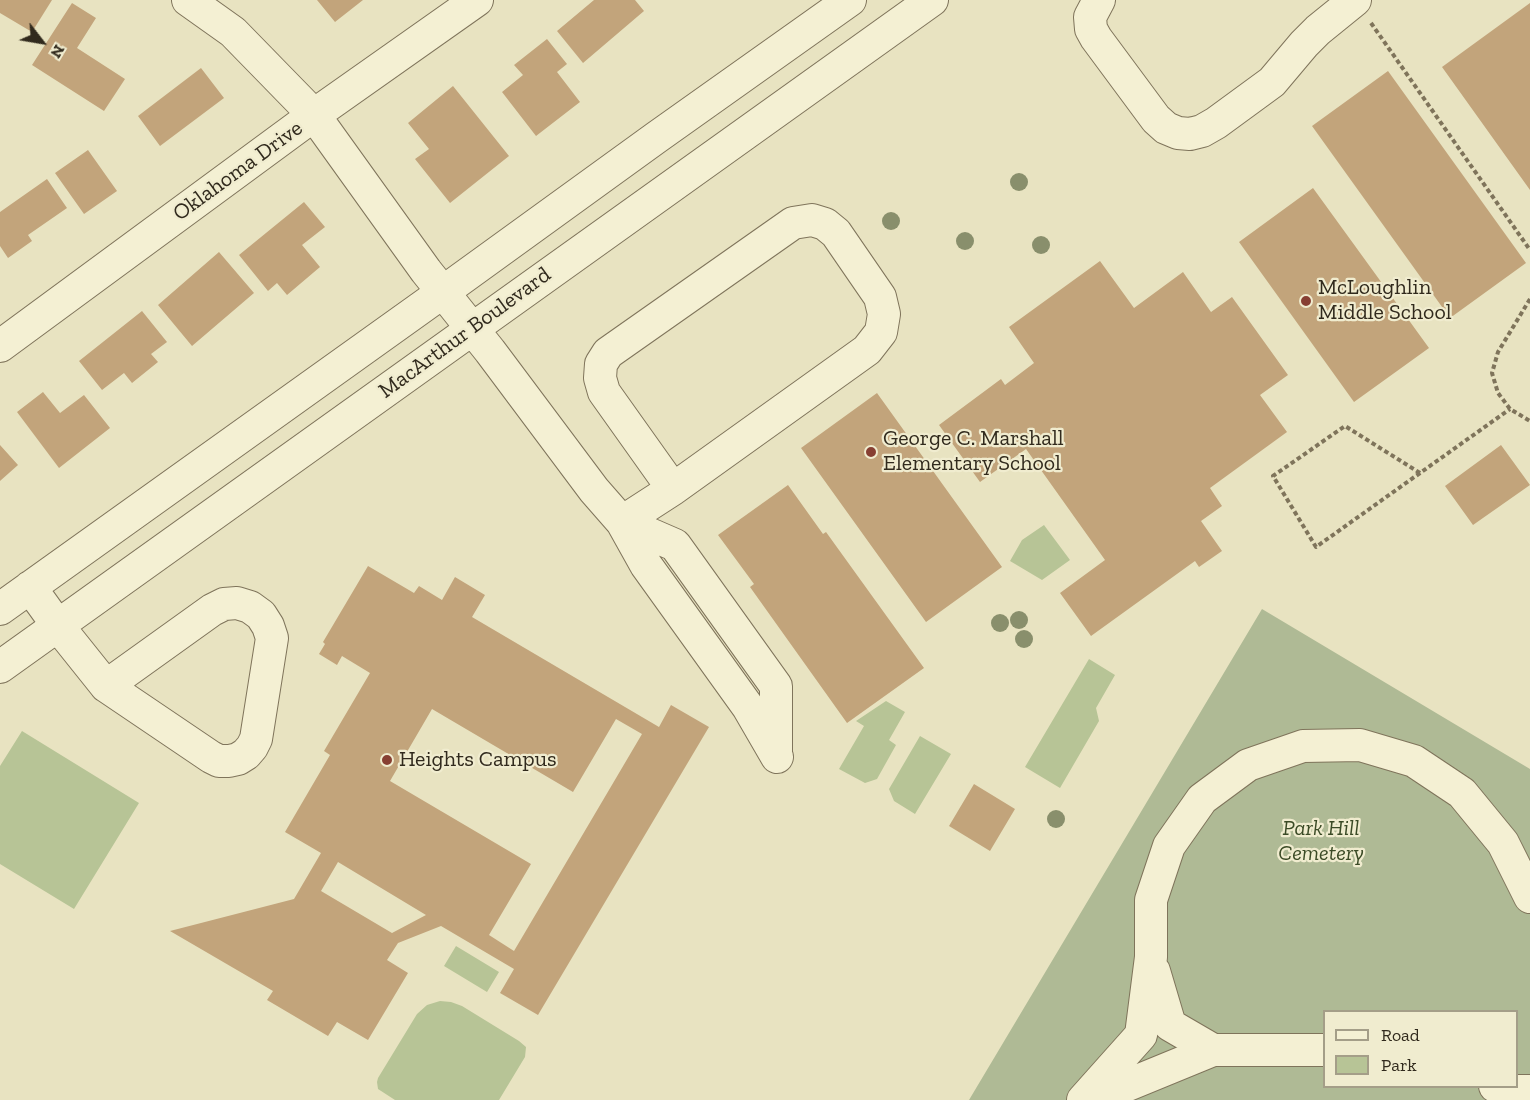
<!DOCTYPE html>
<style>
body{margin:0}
#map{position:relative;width:1530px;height:1100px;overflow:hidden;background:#e8e3c1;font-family:"Zilla Slab",serif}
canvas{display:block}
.legend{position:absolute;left:1323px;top:1010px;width:195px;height:78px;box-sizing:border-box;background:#f0eccf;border:2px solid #a49e88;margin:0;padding:8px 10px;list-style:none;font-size:18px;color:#312a1d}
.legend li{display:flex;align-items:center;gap:12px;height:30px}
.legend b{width:30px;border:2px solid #a49e88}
.north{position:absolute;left:12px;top:12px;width:60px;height:60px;-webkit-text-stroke:4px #f0eccf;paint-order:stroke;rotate:121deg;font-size:16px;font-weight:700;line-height:24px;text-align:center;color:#312a1d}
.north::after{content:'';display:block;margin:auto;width:21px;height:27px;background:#312a1d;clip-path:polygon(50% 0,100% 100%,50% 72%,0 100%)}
</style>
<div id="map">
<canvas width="1530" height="1100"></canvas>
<ul class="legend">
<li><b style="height:8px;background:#f4f0d3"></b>Road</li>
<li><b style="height:16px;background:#b7c496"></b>Park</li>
</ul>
<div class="north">N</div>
</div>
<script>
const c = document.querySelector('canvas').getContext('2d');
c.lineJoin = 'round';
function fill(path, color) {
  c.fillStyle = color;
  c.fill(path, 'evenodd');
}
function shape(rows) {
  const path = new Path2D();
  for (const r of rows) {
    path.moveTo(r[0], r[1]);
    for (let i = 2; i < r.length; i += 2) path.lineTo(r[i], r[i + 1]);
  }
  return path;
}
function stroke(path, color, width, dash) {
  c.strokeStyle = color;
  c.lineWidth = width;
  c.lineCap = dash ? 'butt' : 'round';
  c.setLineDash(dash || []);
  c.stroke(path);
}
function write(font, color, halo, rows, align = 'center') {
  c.font = font + ' "Zilla Slab",serif';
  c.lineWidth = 4.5;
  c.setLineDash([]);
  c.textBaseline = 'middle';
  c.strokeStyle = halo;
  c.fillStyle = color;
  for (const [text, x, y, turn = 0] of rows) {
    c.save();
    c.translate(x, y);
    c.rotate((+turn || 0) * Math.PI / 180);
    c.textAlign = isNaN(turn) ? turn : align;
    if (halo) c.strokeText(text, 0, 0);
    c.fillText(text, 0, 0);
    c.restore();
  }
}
const green = shape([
 [1044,525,1070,560,1042,580,1010,561,1022,540],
 [1089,659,1115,675,1096,708,1099,721,1060,788,1025,767],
 [886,701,905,712,889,740,896,745,877,779,865,783,839,769,864,726,856,721],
 [22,731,139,803,74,909,0,864,0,766],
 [920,736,951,754,915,814,894,801,889,789],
 [456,946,499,972,487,992,444,966],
 [440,1001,451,1002,462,1006,519,1041,526,1047,525,1057,499,1100,395,1100,378,1089,377,1082,378,1078,417,1014,427,1005]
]);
const cemetery = shape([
 [1262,609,1530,769,1530,1100,969,1100],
 [1324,1012,1516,1012,1516,1086,1324,1086]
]);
const building = shape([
 [0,0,52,0,32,32,0,13],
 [317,0,363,0,335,22],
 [594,0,635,0,644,11,583,63,557,31],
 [72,3,96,18,77,48,125,79,104,111,32,65],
 [1530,3,1530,190,1442,67],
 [547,39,567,64,557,72,580,102,536,136,502,92,523,75,514,65],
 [201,68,224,98,160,146,138,116],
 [1388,71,1526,263,1450,318,1312,126],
 [453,86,509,156,450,203,415,159,429,149,408,123],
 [88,150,117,191,84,214,55,173],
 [47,179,67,208,28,235,32,241,8,258,0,246,0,212],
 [1313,188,1429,348,1354,402,1239,242],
 [304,202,325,227,302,245,320,267,287,295,277,283,268,291,239,255],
 [219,252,254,293,192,346,158,305],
 [1100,261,1134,308,1183,272,1211,312,1232,297,1288,375,1260,395,1287,432,1210,488,1222,506,1201,521,1222,551,1199,567,1195,561,1091,636,1060,593,1105,560,1026,449,980,482,939,425,1001,379,1005,385,1034,363,1009,327],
 [142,311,167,342,151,354,158,362,132,383,124,373,102,390,79,361],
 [43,392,60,413,84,395,110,428,59,468,17,412],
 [877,393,1002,567,926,622,801,448],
 [0,445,18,465,0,481],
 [1501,445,1530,485,1473,525,1445,486],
 [788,485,823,534,826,532,924,668,847,723,750,587,754,584,718,535],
 [368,566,414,593,419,586,442,600,455,577,485,595,472,617,659,727,671,705,709,727,538,1015,500,993,514,969,441,926,398,943,387,960,408,973,368,1040,337,1022,328,1036,267,1000,273,991,170,931,294,899,321,853,285,832,330,755,324,751,370,673,342,656,337,665,319,654,325,644,323,642],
 [432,709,573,792,616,719,642,734,514,951,489,935,531,864,390,781],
 [338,862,426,915,392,933,321,891],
 [974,784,1015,809,990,851,949,826]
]);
const path = shape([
 [1371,23,1530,250],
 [1530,299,1498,352,1492,373,1498,393,1510,409,1530,421],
 [1420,473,1345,426,1273,476,1316,547,1420,473,1510,409]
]);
const minor = shape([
 [188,0,233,32,314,115,426,271,490,351,594,490,622,522,646,565,748,707,777,757],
 [1099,0,1090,17,1091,29,1096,38,1156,119,1166,128,1178,133,1190,134,1202,131,1216,123,1272,82,1304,44,1318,30,1355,0],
 [0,346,314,115,477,0],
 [622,522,673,489,867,350,881,332,884,314,880,297,836,233,825,224,812,220,793,223,608,353,601,364,600,378,604,392,673,489],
 [622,522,675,545,776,686,776,754],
 [30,587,58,626,106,686,211,757,219,761,229,761,238,759,246,754,252,747,256,739,272,638,268,626,261,615,250,607,237,603,224,604,212,610,106,686],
 [0,609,443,292,657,137,850,0],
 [0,667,932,0],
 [1154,971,1170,1025,1213,1050],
 [1495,1086,1516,1091,1530,1091],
 [1083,1100,1141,1035,1151,957,1151,900,1169,846,1202,799,1248,765,1303,746,1360,745,1414,761,1462,793,1503,843,1530,897],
 [1091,1100,1213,1050,1324,1050]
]);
const trees = [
 [1019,182],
 [891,221],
 [965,241],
 [1041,245],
 [1019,620],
 [1000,623],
 [1024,639],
 [1056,819]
];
const markers = [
 [1306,301,6,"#873f32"],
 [871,452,6,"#873f32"],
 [387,760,6,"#873f32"]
];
const streetNames = [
 ["Oklahoma Drive",238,171,-36],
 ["MacArthur Boulevard",465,333,-36]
];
const poiNames = [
 ["McLoughlin",1318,288],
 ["Middle School",1318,313],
 ["George C. Marshall",883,439],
 ["Elementary School",883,464],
 ["Heights Campus",399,760]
];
const parkNames = [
 ["Park Hill",1321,829],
 ["Cemetery",1321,854]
];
fill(green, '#b7c496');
fill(cemetery, '#afba95');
fill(building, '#c2a47b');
stroke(minor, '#7f745b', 34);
stroke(path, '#7f745b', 4, [4.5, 3]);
stroke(minor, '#f4f0d3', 32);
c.fillStyle = '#898f6c';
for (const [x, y] of trees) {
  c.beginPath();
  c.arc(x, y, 9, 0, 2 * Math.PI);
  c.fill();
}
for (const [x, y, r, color] of markers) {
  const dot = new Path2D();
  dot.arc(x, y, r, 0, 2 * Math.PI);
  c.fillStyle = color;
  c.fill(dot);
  stroke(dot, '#f0eccf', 2);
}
write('22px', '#312a1d', '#f0eccf', streetNames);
write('22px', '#312a1d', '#f0eccf', poiNames, 'left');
write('italic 22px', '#3b4b26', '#f0eccf', parkNames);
</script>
